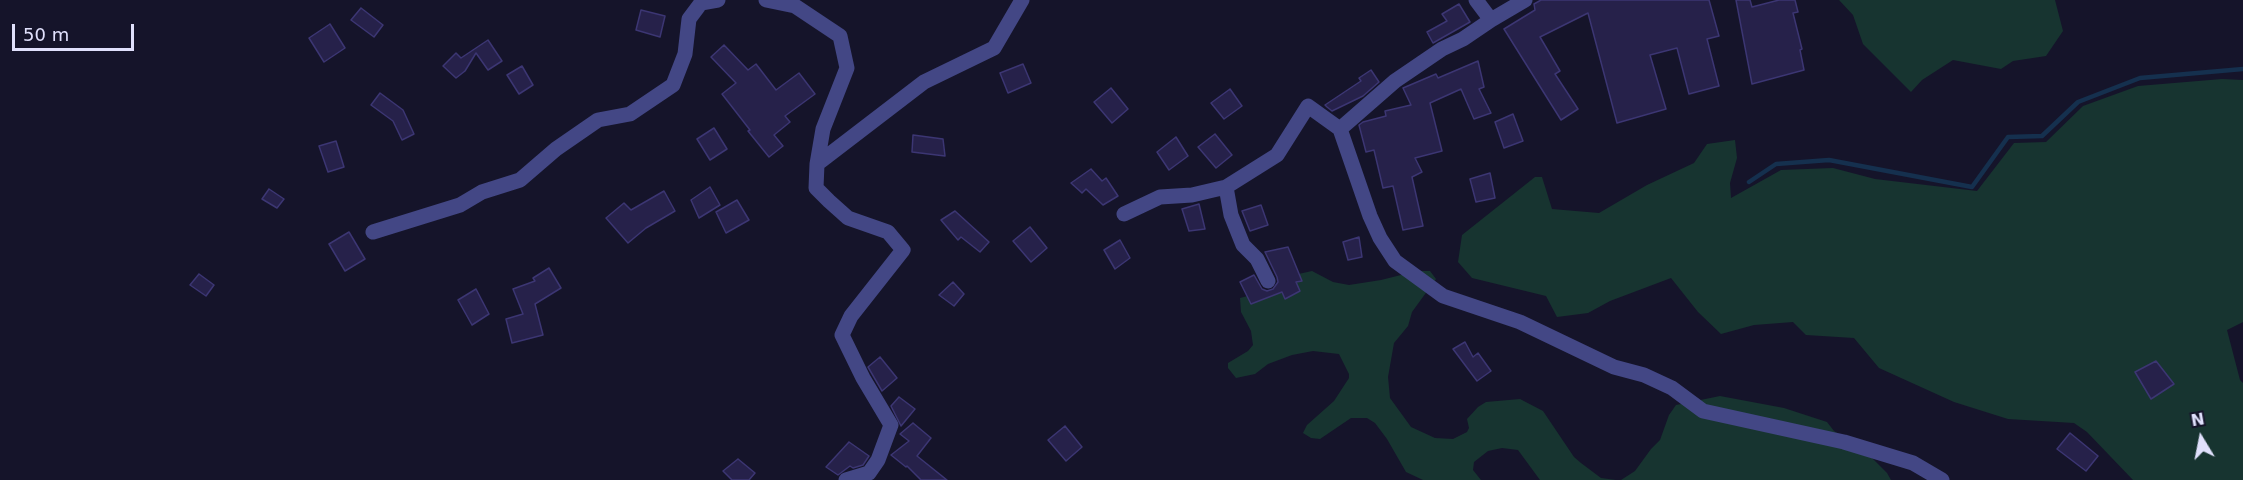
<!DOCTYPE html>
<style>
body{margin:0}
#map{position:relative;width:2243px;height:480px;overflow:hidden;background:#15142a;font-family:"DejaVu Sans",sans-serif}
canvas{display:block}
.north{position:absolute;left:2171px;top:408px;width:60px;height:60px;-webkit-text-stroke:4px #15142a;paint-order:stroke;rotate:350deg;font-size:16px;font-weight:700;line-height:24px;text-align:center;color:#e0e0fc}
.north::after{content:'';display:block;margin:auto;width:21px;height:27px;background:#e0e0fc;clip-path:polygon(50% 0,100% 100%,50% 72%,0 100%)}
.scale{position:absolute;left:12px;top:24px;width:122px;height:27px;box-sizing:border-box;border:3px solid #e0e0fc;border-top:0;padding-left:8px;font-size:18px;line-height:21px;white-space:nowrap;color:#e0e0fc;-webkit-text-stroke:4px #15142a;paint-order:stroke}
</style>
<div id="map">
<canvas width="2243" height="480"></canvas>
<div class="north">N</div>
<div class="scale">50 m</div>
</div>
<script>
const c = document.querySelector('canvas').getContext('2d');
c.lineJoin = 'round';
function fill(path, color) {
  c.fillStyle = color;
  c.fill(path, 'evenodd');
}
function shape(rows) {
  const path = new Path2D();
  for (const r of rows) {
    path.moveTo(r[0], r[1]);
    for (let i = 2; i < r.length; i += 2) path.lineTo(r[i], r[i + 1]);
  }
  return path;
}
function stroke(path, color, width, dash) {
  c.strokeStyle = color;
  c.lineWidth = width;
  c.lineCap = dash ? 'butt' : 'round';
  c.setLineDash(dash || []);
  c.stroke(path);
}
const green = shape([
 [1839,0,2055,0,2063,31,2046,56,2013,61,2001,69,1953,60,1922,80,1911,92,1863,44,1853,15],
 [2222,79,2243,80,2243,322,2227,330,2240,380,2243,383,2243,480,2133,480,2087,432,2074,423,2008,419,1954,402,1879,368,1854,338,1806,335,1793,322,1754,325,1721,334,1698,312,1671,278,1610,301,1588,313,1557,317,1546,296,1472,278,1458,262,1462,235,1535,177,1542,177,1552,209,1599,213,1647,185,1694,163,1707,144,1735,140,1737,158,1730,183,1731,198,1781,170,1833,168,1875,179,1977,191,2014,143,2046,142,2083,106,2138,86],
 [1312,271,1333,282,1349,285,1381,280,1417,271,1430,271,1436,279,1412,312,1408,326,1394,343,1388,377,1390,398,1411,427,1435,438,1453,439,1467,432,1469,428,1467,419,1478,407,1486,402,1520,399,1543,411,1574,457,1581,463,1601,478,1616,480,1540,480,1518,450,1502,448,1488,451,1474,462,1473,470,1481,480,1423,480,1406,472,1387,439,1375,423,1367,418,1351,418,1320,439,1311,438,1303,433,1307,425,1334,401,1349,378,1349,374,1339,354,1313,351,1292,355,1268,364,1255,374,1236,378,1228,368,1228,363,1248,351,1253,345,1251,331,1241,312,1240,298,1271,290,1294,275],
 [1720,396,1784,408,1827,422,1834,431,1865,451,1887,473,1891,480,1621,480,1635,471,1651,449,1660,440,1669,415,1676,405]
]);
const stream = shape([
 [1749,182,1776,164,1829,160,1972,187,2008,137,2042,136,2078,102,2140,78,2243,69]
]);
const building = shape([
 [1541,0,1709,0,1719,36,1707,39,1719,86,1689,94,1677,48,1650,55,1666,109,1617,123,1588,13,1540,37,1560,71,1555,74,1578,109,1561,120,1504,29,1535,10,1534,4,1541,0],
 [1736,0,1750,0,1752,7,1779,0,1795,0,1798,12,1793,13,1802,49,1800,50,1804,70,1752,84,1736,0],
 [1459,4,1470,22,1433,43,1427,32,1447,21,1442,14,1459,4],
 [361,8,383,25,374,37,351,20,361,8],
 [641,10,665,16,660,37,636,30,641,10],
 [330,24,345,48,324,62,309,38,330,24],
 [488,40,502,61,488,70,476,53,465,71,456,78,443,66,456,53,461,58,488,40],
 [724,45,748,70,756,64,776,90,799,73,815,94,785,116,790,122,774,135,783,146,769,157,748,131,750,130,722,94,736,83,711,57,724,45],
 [1478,61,1484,87,1479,89,1491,113,1474,119,1461,89,1430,103,1442,151,1415,158,1422,172,1412,177,1423,226,1403,230,1393,186,1383,188,1374,150,1366,152,1359,125,1363,122,1386,116,1385,111,1411,105,1403,88,1436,74,1438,78,1478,61],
 [1023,64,1031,83,1008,93,1000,73,1023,64],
 [522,66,533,85,519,94,507,75,522,66],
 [1371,70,1379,82,1363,96,1332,111,1327,107,1325,105,1361,81,1359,78,1371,70],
 [1111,88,1128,109,1112,123,1094,102,1111,88],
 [1230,89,1242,106,1224,119,1211,103,1230,89],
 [380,93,403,110,414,134,402,140,393,121,371,105,380,93],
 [1513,114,1523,141,1504,148,1495,122,1513,114],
 [714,128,727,149,710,160,697,139,714,128],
 [1215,134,1232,155,1216,168,1198,147,1215,134],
 [913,135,943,139,945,156,912,152,913,135],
 [1176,137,1188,156,1169,170,1157,152,1176,137],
 [336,141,344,167,328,172,319,146,336,141],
 [1091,169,1102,181,1106,178,1118,196,1103,205,1086,189,1082,193,1071,183,1091,169],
 [1490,173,1495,198,1476,202,1470,179,1490,173],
 [710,187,720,205,699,218,691,200,710,187],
 [269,189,284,199,277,208,262,199,269,189],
 [664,191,675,211,646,228,628,243,606,218,624,203,631,210,664,191],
 [737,200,749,220,726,233,716,212,737,200],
 [1199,204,1205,229,1189,231,1182,209,1199,204],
 [1261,205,1268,225,1250,231,1242,211,1261,205],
 [955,211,989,242,980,252,961,237,958,240,941,220,955,211],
 [1030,227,1047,248,1031,262,1013,241,1030,227],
 [349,232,365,259,345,271,329,244,349,232],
 [1359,237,1362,257,1348,260,1343,242,1359,237],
 [1120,240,1130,258,1115,269,1104,250,1120,240],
 [1288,247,1302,281,1296,282,1300,291,1285,299,1282,292,1251,304,1240,282,1254,275,1262,289,1267,291,1273,289,1278,282,1277,277,1265,252,1288,247],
 [549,268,561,288,535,304,543,335,512,343,506,319,523,314,513,289,535,281,533,278,549,268],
 [199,274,214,285,206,296,190,285,199,274],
 [953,282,964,294,954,306,939,295,953,282],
 [476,289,489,314,472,325,458,300,476,289],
 [1465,342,1473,357,1478,353,1491,371,1477,381,1453,349,1465,342],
 [880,357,897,378,882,391,868,367,880,357],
 [2156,361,2174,384,2151,399,2135,372,2156,361],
 [899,397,915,409,901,426,891,406,899,397],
 [913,423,931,438,917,456,947,480,921,480,907,466,906,467,891,455,909,441,900,434,913,423],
 [1065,426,1082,447,1066,461,1048,440,1065,426],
 [2070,433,2098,456,2086,471,2057,449,2070,433],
 [849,442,869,456,863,465,853,468,850,466,838,475,826,467,849,442],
 [738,459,755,473,749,480,732,480,723,471,738,459]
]);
const minor = shape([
 [766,0,795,6,840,36,847,68,823,129,817,164,924,82,994,48,1022,0],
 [1476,0,1491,20,1525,0],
 [1491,20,1463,39,1442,49,1395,81,1340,129,1370,216,1380,238,1395,261,1443,296,1520,322,1614,367,1644,375,1672,388,1703,411,1844,442,1913,463,1942,480],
 [817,164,816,188,829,201,848,218,888,232,903,250,851,316,842,335,863,378,891,425,878,460,869,473,846,480],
 [1226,187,1231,215,1243,245,1257,259,1268,281],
 [1124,214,1160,197,1192,195,1226,187,1277,155,1308,106,1340,129],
 [373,232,460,205,482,192,520,180,556,149,598,120,630,114,673,85,685,54,689,19,701,3,718,0]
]);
fill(green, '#173430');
stroke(stream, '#15304e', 4.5);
fill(building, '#26214a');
stroke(building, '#3c3673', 1.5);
stroke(minor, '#434785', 15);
</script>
